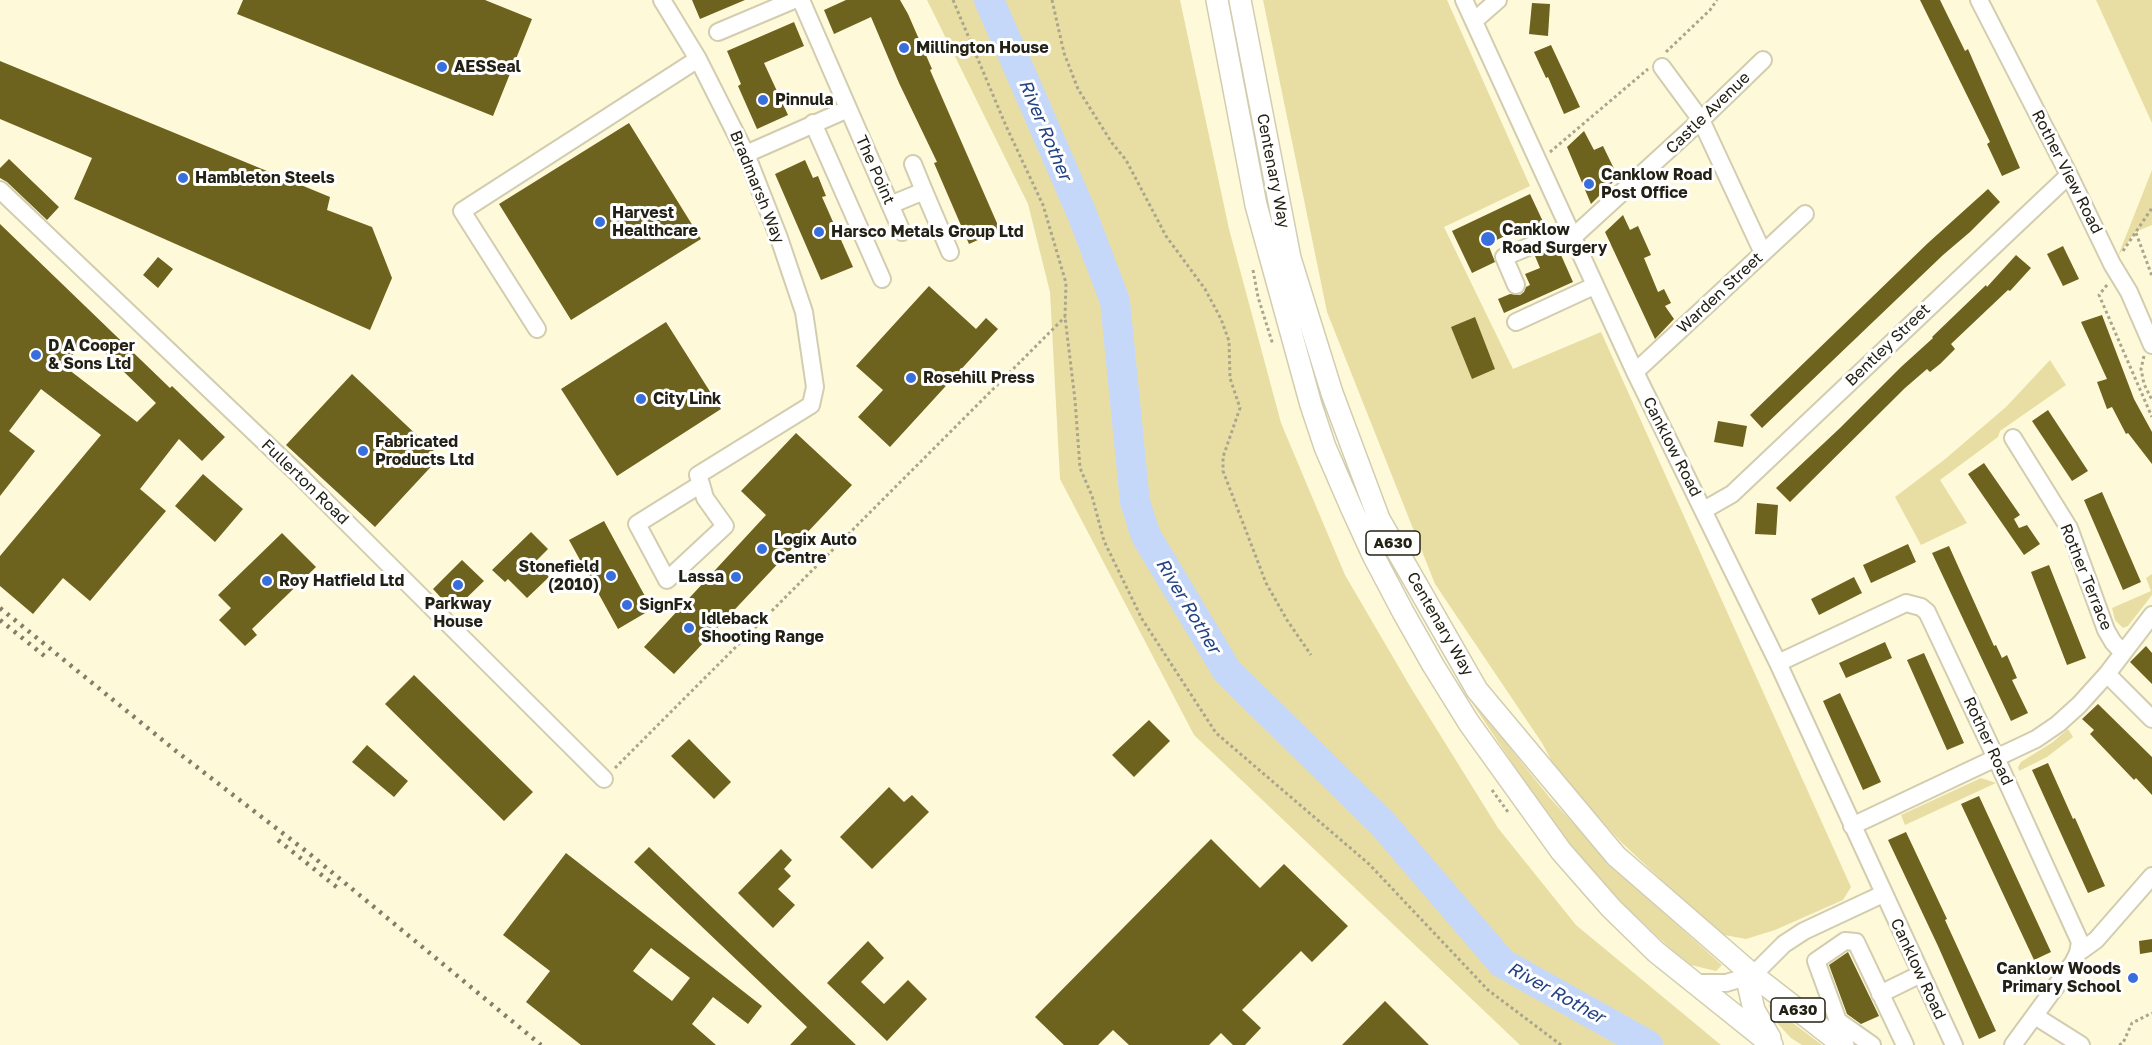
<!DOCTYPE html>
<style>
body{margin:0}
canvas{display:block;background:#fef9d9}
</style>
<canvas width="2152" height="1045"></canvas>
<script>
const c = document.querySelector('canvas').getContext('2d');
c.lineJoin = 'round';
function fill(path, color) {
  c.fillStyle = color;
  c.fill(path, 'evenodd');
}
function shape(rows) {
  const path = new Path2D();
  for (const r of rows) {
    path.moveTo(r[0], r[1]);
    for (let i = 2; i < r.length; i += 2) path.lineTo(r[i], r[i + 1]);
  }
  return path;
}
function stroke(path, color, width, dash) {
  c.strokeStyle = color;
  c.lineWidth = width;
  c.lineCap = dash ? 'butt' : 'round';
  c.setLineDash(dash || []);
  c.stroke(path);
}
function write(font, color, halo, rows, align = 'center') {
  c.font = font + ' "Golos Text",sans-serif';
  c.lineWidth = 6;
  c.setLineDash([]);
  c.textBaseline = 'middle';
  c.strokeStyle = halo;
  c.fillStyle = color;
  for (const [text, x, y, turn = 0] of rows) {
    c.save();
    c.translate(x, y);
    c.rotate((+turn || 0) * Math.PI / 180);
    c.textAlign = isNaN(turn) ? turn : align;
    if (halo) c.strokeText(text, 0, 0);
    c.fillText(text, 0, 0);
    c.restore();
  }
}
const green = shape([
 [927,0,1180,0,1229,229,1281,423,1345,575,1411,688,1498,828,1576,925,1721,1045,1520,1045,1194,735,1060,479,1050,292,1028,204],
 [1263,0,1447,0,1530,186,1444,227,1513,369,1601,332,1851,887,1843,900,1775,930,1746,939,1719,934,1620,841,1557,771,1542,743,1435,584,1327,312],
 [2097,0,2152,0,2152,123,2096,0],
 [2152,170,2152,225,2135,232,2118,256],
 [2050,360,2066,385,2000,431,1998,437,1940,480,1967,523,1921,545,1895,497,1944,460,2006,407],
 [2152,574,2152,595,2128,626,2123,628,2115,620,2112,608,2151,591,2146,578],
 [1462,688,1550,798,1617,871,1722,965,1716,971,1691,965,1674,952,1626,907,1578,855,1539,803],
 [2068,729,2073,737,2047,757,2019,771,2018,767,2021,762,2053,742],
 [1981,778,1996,783,1905,825,1901,815],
 [1768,1004,1822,1045,1802,1045,1791,1038,1777,1023]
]);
const river = shape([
 [989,0,1082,214,1115,301,1135,502,1146,536,1227,671,1382,823,1502,963,1648,1045]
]);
const building = shape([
 [243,0,485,0,532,19,493,116,237,14],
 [692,0,745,0,700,19],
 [846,0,900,0,908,14,932,69,930,70,1000,230,969,244,934,163,937,162,899,83,871,17,834,34,824,10],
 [1920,0,1940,0,1965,51,1968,49,2020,168,2002,176,1987,144,1990,142],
 [1532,3,1550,4,1548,36,1529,34],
 [794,22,804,46,764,63,788,115,757,129,738,86,741,84,727,51],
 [1551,45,1580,107,1564,114,1548,77,1546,78,1534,52],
 [0,61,330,197,327,210,372,227,392,278,370,330,74,199,92,158,0,119],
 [629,123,701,239,571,320,499,204],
 [1584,131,1594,150,1603,146,1618,177,1591,204,1567,147],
 [9,159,59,207,47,220,7,182,0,178,0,168],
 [805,160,813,178,818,176,826,196,822,197,853,267,821,280,775,174],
 [1988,189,2000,202,1970,232,1943,255,1762,428,1750,415,1928,243],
 [1530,194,1546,228,1524,237,1520,229,1488,244,1495,262,1472,273,1452,231],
 [1623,215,1630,230,1638,226,1651,255,1644,258,1658,292,1664,289,1671,303,1665,306,1674,319,1655,339,1605,232],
 [0,224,170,388,172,386,225,437,202,461,179,439,140,489,166,511,90,601,63,578,33,614,0,586,0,556,101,435,41,389,9,431,35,451,0,496],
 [87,336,156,403,137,422,64,366],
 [1557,246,1573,282,1504,313,1498,299,1510,294,1520,295,1524,292,1526,287,1530,285,1525,274,1540,268,1535,256],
 [2063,246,2079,279,2063,286,2047,254],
 [2016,255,2031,268,2010,291,2008,290,1951,344,1955,349,1940,364,1930,372,1927,369,1905,388,1790,502,1776,488,1840,428,1901,367,1933,338,1932,337,1986,285,1987,287],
 [158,257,173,269,158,288,143,275],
 [929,286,976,329,986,318,998,329,890,447,858,417,883,390,856,366],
 [2102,315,2134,399,2152,432,2152,464,2128,433,2126,434,2112,407,2107,409,2097,382,2107,379,2081,322],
 [1475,317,1495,369,1472,379,1451,327],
 [666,322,721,409,617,476,561,389],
 [352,374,440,457,375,527,286,445],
 [2048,410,2088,471,2072,481,2032,421],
 [1718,421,1747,426,1743,447,1714,442],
 [796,433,852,485,674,674,644,647,766,515,741,491],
 [1984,463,2020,515,2014,519,2019,528,2027,525,2040,544,2024,555,1968,474],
 [203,474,243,509,215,542,175,506],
 [2102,492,2141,582,2123,590,2084,500],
 [1757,503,1778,505,1776,535,1755,534],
 [604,521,652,609,618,629,569,540],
 [531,532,548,549,535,562,549,577,527,598,508,579,505,582,492,570],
 [282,533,316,567,252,629,257,635,245,646,219,620,231,608,218,595],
 [1908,544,1916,562,1871,583,1863,565],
 [1949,546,1994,646,1996,645,2002,658,2007,655,2017,678,2012,680,2028,713,2011,721,1932,553],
 [462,560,484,581,453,611,433,589],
 [2049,565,2086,658,2067,665,2031,572],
 [1854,577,1862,593,1819,615,1811,599],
 [1885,642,1892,658,1846,678,1839,663],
 [2146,646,2152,653,2152,684,2130,662],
 [1924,653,1964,743,1947,750,1907,660],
 [414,675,533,792,504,821,385,704],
 [1840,693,1881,782,1863,790,1823,701],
 [2098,704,2152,757,2152,795,2136,778,2134,780,2090,734,2094,730,2082,719],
 [1149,720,1170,741,1134,777,1112,755],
 [689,739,731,782,714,799,671,756],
 [367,745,408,781,394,797,352,762],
 [2048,763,2073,819,2075,818,2105,886,2088,893,2032,770],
 [889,787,904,802,912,795,929,812,872,869,840,837],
 [1979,796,2051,952,2034,960,1961,804],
 [1906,832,1947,919,1945,920,1996,1031,1979,1039,1938,946,1888,840],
 [1211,839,1260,888,1284,864,1348,926,1312,962,1301,951,1242,1010,1261,1028,1245,1045,1233,1045,1221,1033,1209,1045,1129,1045,1113,1030,1098,1045,1064,1045,1035,1017],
 [649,847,856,1045,790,1045,807,1027,634,862],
 [781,849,792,860,784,869,791,876,778,889,795,905,773,928,738,893],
 [566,853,762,1006,748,1024,713,997,692,1024,716,1045,581,1045,526,1002,550,971,503,935],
 [651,948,690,978,672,1001,633,971],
 [2152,939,2152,952,2140,954,2139,941],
 [868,941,884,958,861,982,884,1004,908,980,927,999,887,1041,827,983],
 [1848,952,1879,1016,1861,1024,1847,1014,1829,965],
 [1385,1001,1429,1045,1342,1045]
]);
const path = shape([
 [953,0,1006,126,1043,205,1066,283,1065,317,1075,400,1080,468,1092,496,1104,541,1142,619,1216,733,1369,864,1488,990,1561,1045],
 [1052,0,1064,53,1078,89,1112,143,1126,160,1166,236,1205,289,1221,319,1229,341,1230,378,1240,408,1223,457,1223,471,1266,583,1287,620,1311,655],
 [1666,52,1710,10,1717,0],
 [1550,152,1648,69],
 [2136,233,2152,276],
 [2123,251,2152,208],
 [1253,270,1258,297,1273,345],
 [2107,285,2099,295,2152,417],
 [2144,356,2141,369,2144,384,2152,400],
 [615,768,1065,317],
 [1492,790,1508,812],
 [2119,1045,2123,1043,2132,1023,2152,1013]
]);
const minor = shape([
 [662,0,698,59,746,154,779,238,804,312,815,387,811,405,698,475,701,484,705,498,725,526,667,580,637,524,701,484],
 [801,0,902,232],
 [1464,0,1635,372,1778,663,1954,1045],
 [1979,0,2069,175,2112,264,2129,292,2152,345],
 [1474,21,1498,0],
 [718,32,794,0],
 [1662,67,1701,120,1763,253],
 [813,123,882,279],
 [746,154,848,109],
 [0,190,296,472,604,779],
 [924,191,950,252],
 [890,205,924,191,913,164],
 [1572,238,1701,120,1763,60],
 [1516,285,1504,257,1569,230],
 [1516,322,1594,286],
 [537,329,462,211,698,59],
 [1635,372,1805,214],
 [2013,438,2069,528,2106,630,2113,642,2123,653],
 [1704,510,1732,494,2069,175],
 [1778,663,1906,603,1921,607,1927,612,1996,758,2080,942,2078,953,2073,963,2013,1045],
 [2107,674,2152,719],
 [1852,826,2036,739,2058,724,2079,705,2107,674,2152,615],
 [2078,953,2096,940,2152,876],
 [1695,983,1726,983,1753,975,1784,944,1804,931,1883,894],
 [1880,994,1921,974],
 [2035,1016,2081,1045],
 [1872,1045,1838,1021,1816,961,1845,941,1856,942,1905,1045]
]);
const major = shape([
 [1217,0,1256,205,1311,405,1325,447,1351,507,1373,555,1403,612,1433,665,1469,723,1561,851,1611,908,1656,952,1772,1045],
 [1240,0,1290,258,1332,393,1379,519,1477,690,1616,856,1753,975,1843,1045],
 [1753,975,1749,988,1754,1010,1770,1038]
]);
const rail = shape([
 [0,608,176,751,311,855,541,1045],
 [0,620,47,658],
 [278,840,339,889]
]);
const markers = [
 [904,48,6,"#396edd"],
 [442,67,6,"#396edd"],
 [763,100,6,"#396edd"],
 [183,178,6,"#396edd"],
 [1589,184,6,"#396edd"],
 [600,222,6,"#396edd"],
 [819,232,6,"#396edd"],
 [1488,239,8,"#396edd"],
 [36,355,6,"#396edd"],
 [911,378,6,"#396edd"],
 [641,399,6,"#396edd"],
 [363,451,6,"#396edd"],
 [762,549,6,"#396edd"],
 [611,576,6,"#396edd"],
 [736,577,6,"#396edd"],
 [267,581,6,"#396edd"],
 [458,585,6,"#396edd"],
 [627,605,6,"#396edd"],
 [689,628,6,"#396edd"],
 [2133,978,6,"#396edd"]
];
const shields = [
 [1393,543,54],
 [1798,1010,54]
];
const shieldNames = [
 ["A630",1393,543],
 ["A630",1798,1010]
];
const poiNames = [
 ["Millington House",916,48],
 ["AESSeal",454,67],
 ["Pinnula",775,100],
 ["Canklow Road",1601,175],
 ["Post Office",1601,193],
 ["Hambleton Steels",195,178],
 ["Harvest",612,213],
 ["Healthcare",612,231],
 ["Canklow",1502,230],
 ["Road Surgery",1502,248],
 ["Harsco Metals Group Ltd",831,232],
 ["D A Cooper",48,346],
 ["& Sons Ltd",48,364],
 ["Rosehill Press",923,378],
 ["City Link",653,399],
 ["Fabricated",375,442],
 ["Products Ltd",375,460],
 ["Logix Auto",774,540],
 ["Centre",774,558],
 ["Stonefield",599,567,"right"],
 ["(2010)",599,585,"right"],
 ["Lassa",724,577,"right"],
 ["Roy Hatfield Ltd",279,581],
 ["Parkway",458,604,"center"],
 ["House",458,622,"center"],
 ["SignFx",639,605],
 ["Idleback",701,619],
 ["Shooting Range",701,637],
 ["Canklow Woods",2121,969,"right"],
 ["Primary School",2121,987,"right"]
];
const streetNames = [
 ["Castle Avenue",1708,113,-44],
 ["The Point",875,170,66],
 ["Centenary Way",1273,171,79],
 ["Rother View Road",2067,172,63],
 ["Bradmarsh Way",757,187,68],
 ["Warden Street",1720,293,-43],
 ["Bentley Street",1888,345,-44],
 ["Canklow Road",1672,447,63],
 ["Fullerton Road",305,482,44],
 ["Rother Terrace",2086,577,68],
 ["Centenary Way",1440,624,60],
 ["Rother Road",1988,741,65],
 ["Canklow Road",1918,969,65]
];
const waterNames = [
 ["River Rother",1045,130,67],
 ["River Rother",1188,606,59],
 ["River Rother",1556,993,29]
];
fill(green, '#e8dea4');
stroke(river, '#c5d8fa', 30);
fill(building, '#6e621f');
stroke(minor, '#d2cdaf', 20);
stroke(major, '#d2cdaf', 24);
stroke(path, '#a9a68d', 3, [3, 3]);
stroke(minor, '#fff', 16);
stroke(major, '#fff', 21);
stroke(rail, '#827e6a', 4.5, [3, 6]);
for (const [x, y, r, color] of markers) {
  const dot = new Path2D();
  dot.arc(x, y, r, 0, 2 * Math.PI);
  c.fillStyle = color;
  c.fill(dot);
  stroke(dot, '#fff', 2);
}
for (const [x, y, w] of shields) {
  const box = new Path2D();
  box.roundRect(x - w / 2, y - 12, w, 24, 4.5);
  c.fillStyle = '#fff';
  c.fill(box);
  stroke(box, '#232115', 1.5);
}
write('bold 15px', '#232115', null, shieldNames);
write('bold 16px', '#232115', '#fff', poiNames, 'left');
write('16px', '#232115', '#fff', streetNames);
write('italic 18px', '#224283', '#fff', waterNames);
</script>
